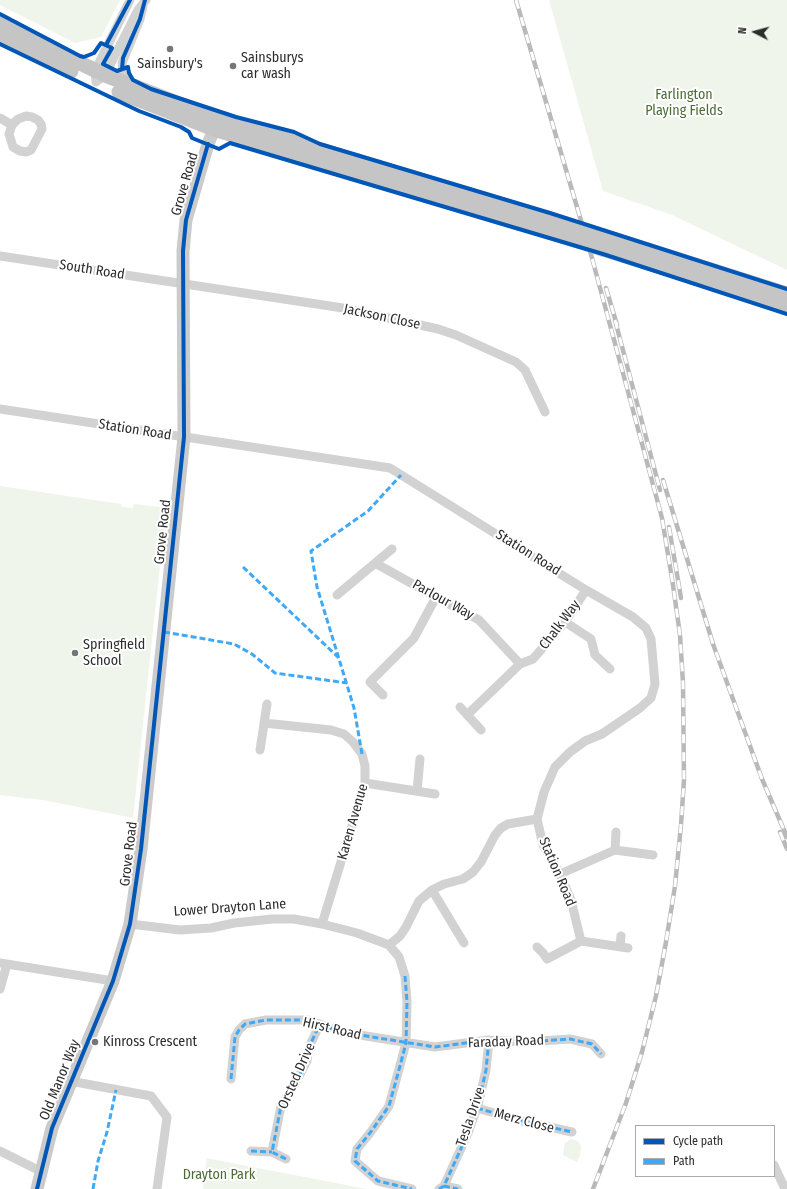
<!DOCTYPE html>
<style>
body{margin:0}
#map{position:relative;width:787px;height:1189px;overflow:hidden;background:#fff;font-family:"Fira Sans Condensed",sans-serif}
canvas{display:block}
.legend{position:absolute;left:635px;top:1125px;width:140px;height:52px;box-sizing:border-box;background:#fff;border:1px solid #ababab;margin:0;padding:5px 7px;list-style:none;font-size:12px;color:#2d2d2d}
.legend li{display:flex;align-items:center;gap:8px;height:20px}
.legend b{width:20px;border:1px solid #ababab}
.north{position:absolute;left:735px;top:12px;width:40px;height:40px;-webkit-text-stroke:3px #fff;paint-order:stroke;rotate:276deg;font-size:11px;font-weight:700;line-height:16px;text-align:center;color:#2d2d2d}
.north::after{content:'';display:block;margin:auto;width:14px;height:18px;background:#2d2d2d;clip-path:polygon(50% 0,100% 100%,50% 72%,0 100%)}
</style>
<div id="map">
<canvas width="787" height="1189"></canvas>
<ul class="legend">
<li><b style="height:5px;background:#0057b8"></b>Cycle path</li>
<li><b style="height:5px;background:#3fa9f5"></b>Path</li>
</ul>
<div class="north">N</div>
</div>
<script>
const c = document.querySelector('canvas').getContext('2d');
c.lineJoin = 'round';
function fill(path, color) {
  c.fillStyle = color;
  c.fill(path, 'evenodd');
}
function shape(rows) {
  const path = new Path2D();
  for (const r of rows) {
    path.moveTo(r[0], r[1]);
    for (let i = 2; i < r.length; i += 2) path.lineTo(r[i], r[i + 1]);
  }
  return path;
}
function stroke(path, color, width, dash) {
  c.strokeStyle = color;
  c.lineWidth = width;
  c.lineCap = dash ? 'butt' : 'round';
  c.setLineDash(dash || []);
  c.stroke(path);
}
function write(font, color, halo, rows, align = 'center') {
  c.font = font + ' "Fira Sans Condensed",sans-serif';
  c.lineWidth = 4;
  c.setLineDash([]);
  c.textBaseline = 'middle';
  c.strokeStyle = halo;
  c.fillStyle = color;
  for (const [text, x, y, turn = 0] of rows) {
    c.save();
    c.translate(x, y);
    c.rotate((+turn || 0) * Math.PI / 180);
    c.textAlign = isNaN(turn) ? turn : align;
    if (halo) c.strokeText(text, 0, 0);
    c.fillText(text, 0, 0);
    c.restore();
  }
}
const green = shape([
 [0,0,120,0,101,37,75,43,0,5],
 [549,0,787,0,787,270,672,215,603,191],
 [0,486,121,504,122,507,133,508,134,504,166,508,133,818,43,800,0,795],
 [571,1139,578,1141,581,1146,580,1156,577,1162,563,1155,565,1143],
 [207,1158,216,1160,367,1189,203,1189]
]);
const street = shape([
 [130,0,95,71,96,82,105,75,138,10,146,0],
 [129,84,124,78,122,63,140,19,143,7],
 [26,116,32,117,38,120,41,124,42,129,31,150,26,152,20,151,13,147,9,134,12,125,18,119,26,116],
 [0,118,12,125],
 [0,256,343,308,438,329,456,335,516,362,525,370,545,412],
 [0,409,390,468,586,590,633,617,646,628,651,639,655,684,651,698,640,708,602,734,585,741,570,752,555,767,544,792,537,819,543,845,560,874,571,900,581,941,628,948],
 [375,563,436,597,479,620,520,664],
 [337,595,392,549],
 [565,622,591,639,595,655,610,669],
 [383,695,370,682,414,638,436,597],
 [460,707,481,730],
 [467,715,520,664,533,659,565,622,586,590],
 [264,723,331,730,344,734,353,742,362,754,365,766,365,783,322,924],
 [260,750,267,704],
 [365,783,435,794],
 [417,791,420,759],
 [615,850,616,832],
 [560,874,615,850,653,855],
 [432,890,464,943],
 [130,924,180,930,195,929,211,928,234,923,272,919,294,919,322,924,357,933,389,945,399,957,405,976,407,1002,406,1043,389,1106,370,1133,357,1149,355,1161,378,1181,412,1189],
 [389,945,400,936,406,927,419,901,432,890,444,884,463,879,473,872,481,862,495,835,501,828,508,824,537,819],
 [537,947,543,953,547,959,581,941],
 [620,947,621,936],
 [0,963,113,981],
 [0,989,7,964],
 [231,1079,235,1037,239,1030,245,1024,266,1020,308,1020,341,1032,435,1047,489,1040,525,1042,570,1039,592,1044,601,1054],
 [70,1081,151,1096,167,1117,157,1189],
 [477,1108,522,1121,572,1132],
 [0,1151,40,1171],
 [251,1151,272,1152],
 [286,1159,272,1152,281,1106,298,1078,307,1061,309,1047,320,1024],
 [774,1165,785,1189],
 [444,1186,458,1189],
 [439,1189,444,1186,468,1133,478,1105,486,1070,489,1040]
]);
const secondary = shape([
 [37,1189,52,1128,113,981,130,924,141,849,184,437,183,251,186,220,208,144,218,120]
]);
const primary = shape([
 [0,21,36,42,105,75,218,119,548,219],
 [0,35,71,71],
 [119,92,214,129,547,231],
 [603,236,787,294],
 [603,249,787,306]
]);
const rail = shape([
 [516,0,592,258,662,518,673,585,680,635,683,683,684,780,681,825,675,886,666,942,656,996,642,1052,626,1103,593,1189],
 [606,288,617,325],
 [615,320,660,490],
 [663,480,713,644,762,779,787,837],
 [669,527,681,598],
 [780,832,787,849]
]);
const primaryBridge = shape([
 [548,219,603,236],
 [547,231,603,249]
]);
const quiet = shape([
 [243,567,339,658],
 [164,632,234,644,252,654,275,673,347,683],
 [362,754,354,708,317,587,311,551,368,511,401,475],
 [405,976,407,1002,406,1043,400,1066,389,1106,370,1133,357,1149,355,1161,378,1181,412,1189],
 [231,1079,235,1037,239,1030,245,1024,266,1020,308,1020,341,1032,435,1047,489,1040,525,1042,570,1039,592,1044,601,1054],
 [477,1108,522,1121,572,1132],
 [251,1151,272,1152],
 [286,1159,272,1152,281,1106,298,1078,307,1061,309,1047,320,1024],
 [444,1186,458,1189],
 [93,1189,98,1161,107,1132,116,1090],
 [439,1189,444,1186,468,1133,478,1105,486,1070,489,1040]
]);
const cycleway = shape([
 [0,14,80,56,84,57,94,53,101,43,112,48,103,64,117,71,128,67,129,73,133,80,151,89,236,117,294,132,320,144,550,213,787,289],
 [0,44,139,111,181,127,189,132,192,138,219,149,230,143,603,254,787,314],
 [106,45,130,0],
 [122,69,123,58,140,19,145,0],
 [37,1189,52,1128,113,981,130,924,141,849,184,437,183,251,186,220,208,144]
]);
const markers = [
 [170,49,4,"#767676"],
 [233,66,4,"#767676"],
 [75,653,4,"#767676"],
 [95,1042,4,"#767676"]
];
const poiNames = [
 ["Sainsburys",241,58],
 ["car wash",241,74],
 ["Sainsbury's",170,64,"center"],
 ["Springfield",83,645],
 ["School",83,661],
 ["Kinross Crescent",103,1042]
];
const parkNames = [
 ["Farlington",684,95],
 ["Playing Fields",684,111],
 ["Drayton Park",219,1175]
];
const streetNames = [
 ["Grove Road",185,184,-74],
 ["South Road",92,270,9],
 ["Jackson Close",382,317,12],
 ["Station Road",135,430,9],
 ["Grove Road",163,532,-84],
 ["Station Road",528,553,32],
 ["Parlour Way",443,600,29],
 ["Chalk Way",560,625,-53],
 ["Karen Avenue",353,822,-74],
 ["Grove Road",129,854,-83],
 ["Station Road",557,872,67],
 ["Lower Drayton Lane",230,908,-4],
 ["Hirst Road",332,1029,13],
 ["Faraday Road",506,1042,-2],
 ["Orsted Drive",297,1076,-66],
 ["Old Manor Way",60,1080,-68],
 ["Tesla Drive",471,1117,-71],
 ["Merz Close",524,1121,15]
];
fill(green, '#eff5ea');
stroke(street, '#d2d2d2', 9);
stroke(secondary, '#cbcbcb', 13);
stroke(primary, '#c5c5c5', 15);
stroke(rail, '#b9b9b9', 4.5);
stroke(rail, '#fff', 3, [9]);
stroke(primaryBridge, '#c5c5c5', 15);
stroke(quiet, '#3fa9f5', 3, [6, 3]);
stroke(cycleway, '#0057b8', 4);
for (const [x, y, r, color] of markers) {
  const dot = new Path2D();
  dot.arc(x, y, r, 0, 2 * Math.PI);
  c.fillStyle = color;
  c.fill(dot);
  stroke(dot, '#fff', 1.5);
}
write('14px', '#2d2d2d', '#fff', poiNames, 'left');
write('14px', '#4e6b37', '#fff', parkNames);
write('14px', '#2d2d2d', '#fff', streetNames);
</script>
